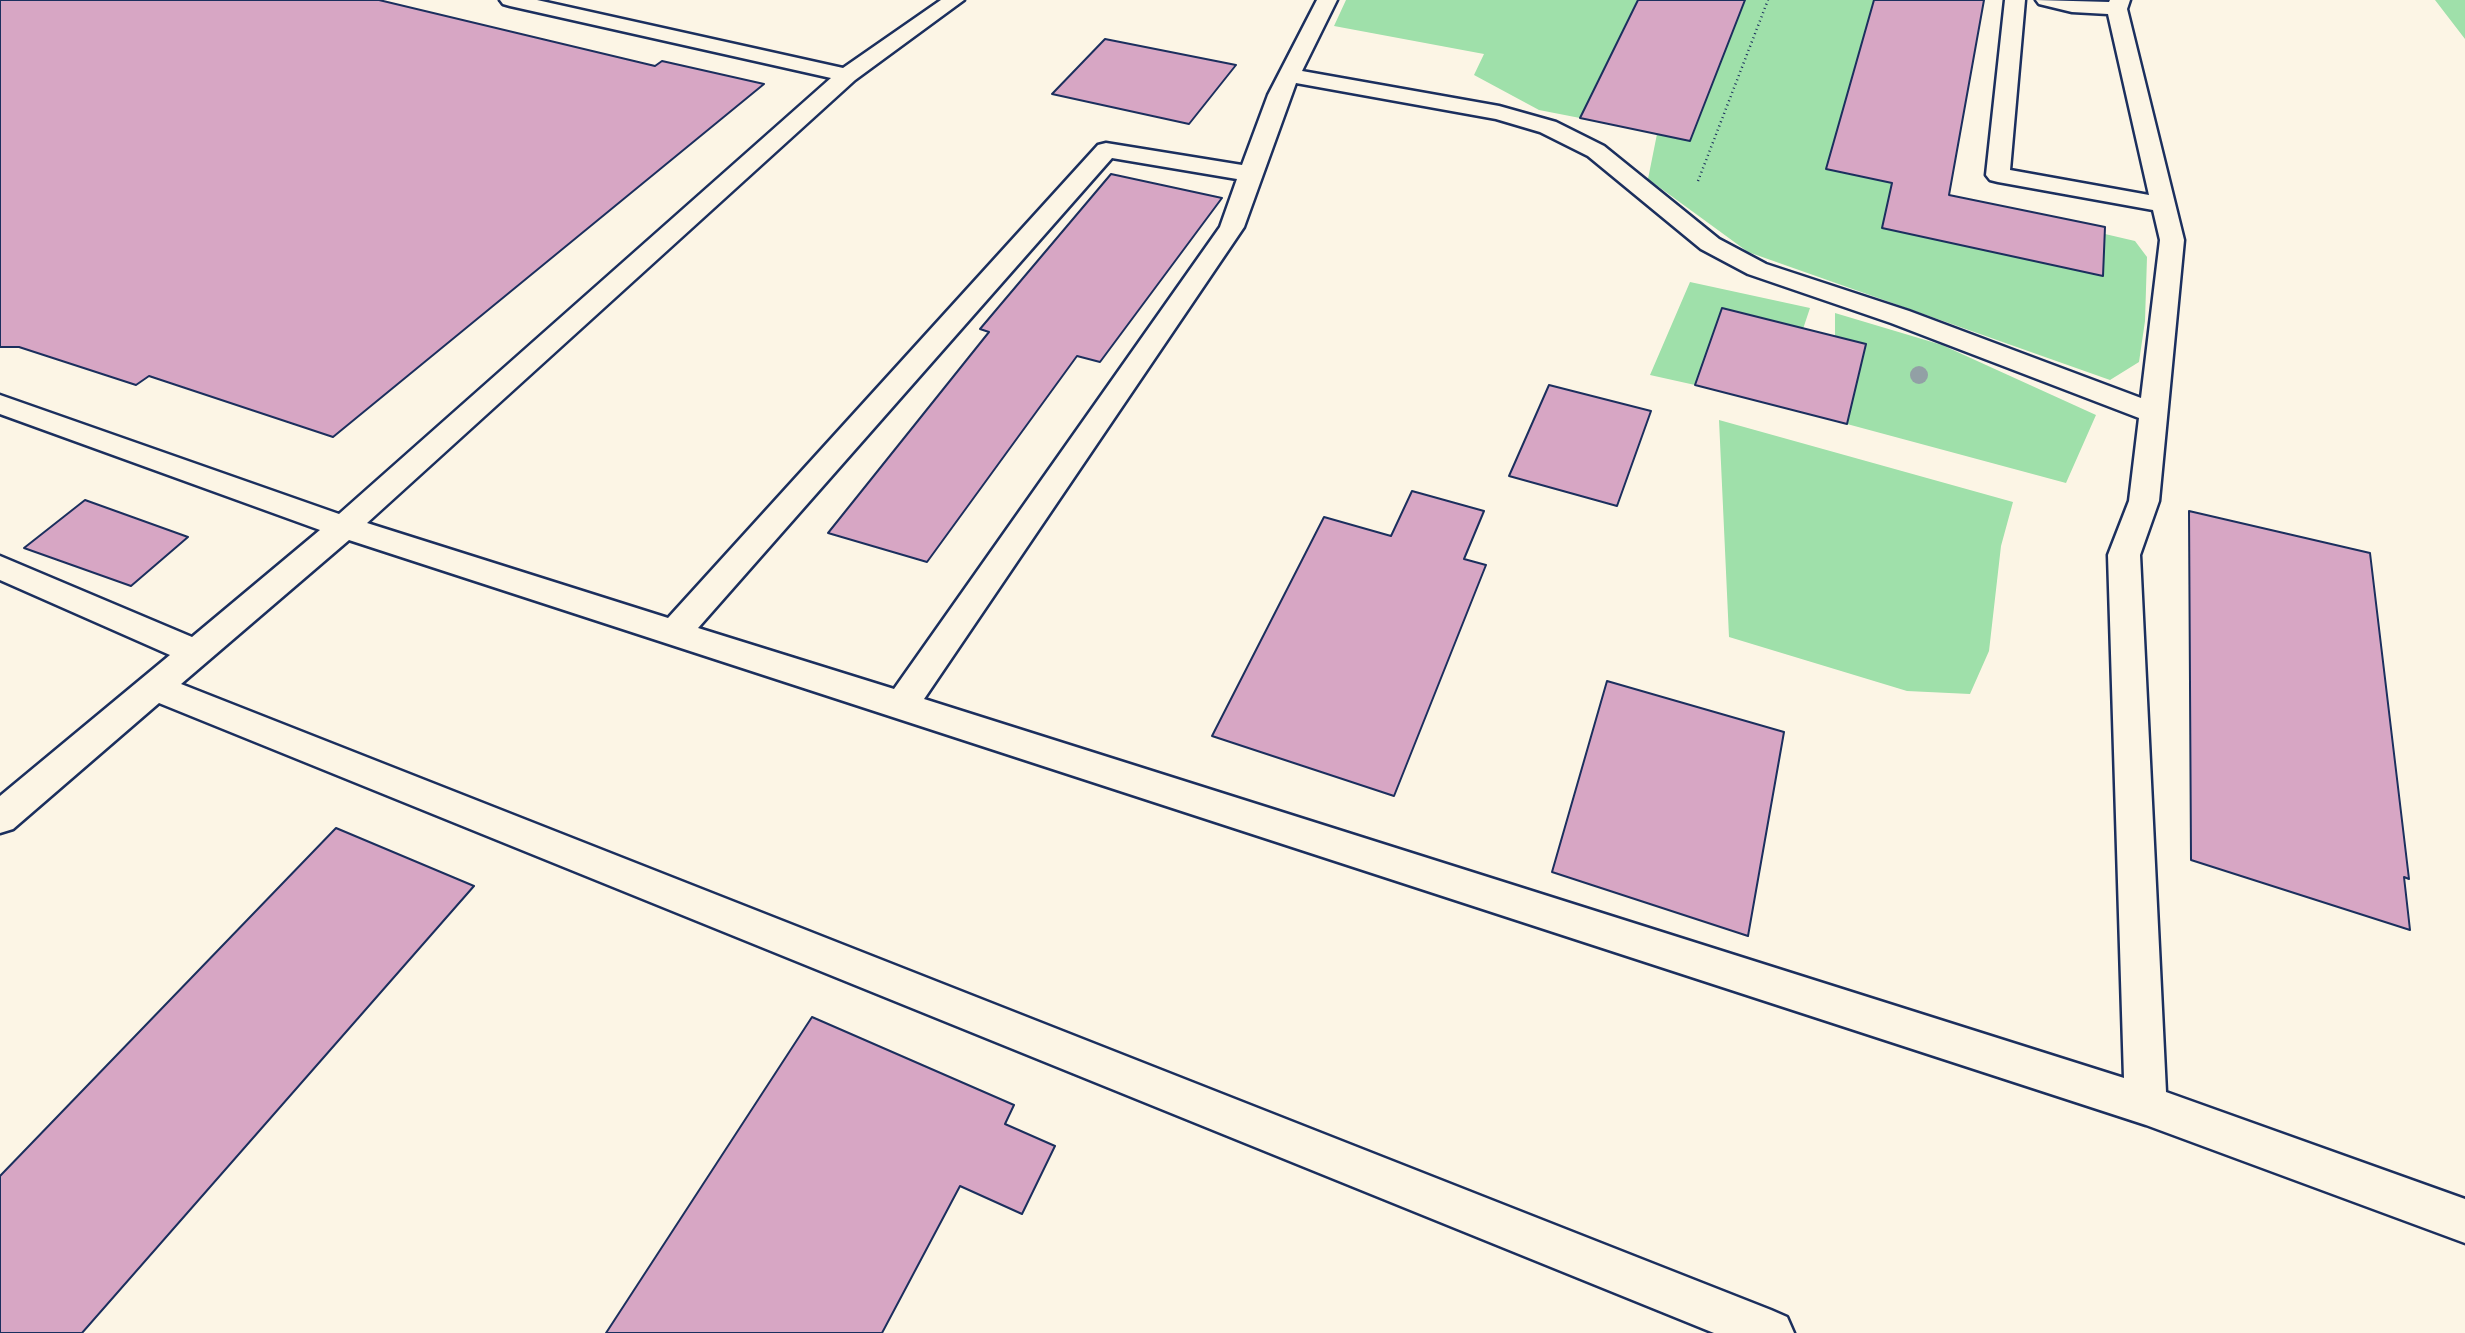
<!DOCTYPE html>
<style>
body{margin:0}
canvas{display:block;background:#fcf5e5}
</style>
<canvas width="2465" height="1333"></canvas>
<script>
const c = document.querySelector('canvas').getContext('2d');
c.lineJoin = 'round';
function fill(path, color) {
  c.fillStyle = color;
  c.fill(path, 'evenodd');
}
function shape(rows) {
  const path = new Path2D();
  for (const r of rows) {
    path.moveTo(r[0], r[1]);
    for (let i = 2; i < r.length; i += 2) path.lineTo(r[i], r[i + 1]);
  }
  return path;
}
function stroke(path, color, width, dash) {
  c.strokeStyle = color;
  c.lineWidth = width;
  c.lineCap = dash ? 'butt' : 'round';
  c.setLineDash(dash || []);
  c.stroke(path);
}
const green = shape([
 [1346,0,1638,0,1580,118,1539,110,1474,75,1484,54,1334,26],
 [1745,0,1874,0,1826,169,1892,183,1883,228,2102,276,2105,234,2135,241,2147,257,2145,321,2139,362,2110,380,1748,252,1648,179,1657,134,1691,140],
 [2435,0,2465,0,2465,39],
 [1690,282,1810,308,1803,329,1722,309,1695,385,1650,375],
 [1835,313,1942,345,2096,415,2066,483,1847,424,1866,344,1835,336],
 [1719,420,2013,502,2001,546,1989,651,1970,694,1907,691,1729,637]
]);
const building = shape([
 [0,0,379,0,655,66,662,61,764,84,333,437,149,376,136,385,19,347,0,347,0,0],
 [1638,0,1745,0,1690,141,1580,118,1638,0],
 [1874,0,1984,0,1949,195,2105,227,2103,276,1882,228,1892,183,1826,169,1874,0],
 [1105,39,1236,65,1189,124,1052,94,1105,39],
 [1111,174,1222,198,1100,362,1077,356,927,562,828,533,989,332,980,329,1111,174],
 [1722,308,1866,344,1847,424,1695,385,1722,308],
 [1549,385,1651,411,1617,506,1509,476,1549,385],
 [1412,491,1484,511,1464,559,1486,565,1394,796,1212,736,1324,517,1391,536,1412,491],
 [85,500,188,537,131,586,24,548,85,500],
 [2189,511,2370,553,2409,879,2404,877,2410,930,2191,860,2189,511],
 [1607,681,1784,732,1748,936,1552,872,1607,681],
 [336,828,474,886,82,1333,0,1333,0,1176,336,828],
 [812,1017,1014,1105,1005,1124,1055,1146,1022,1214,960,1186,882,1333,606,1333,812,1017]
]);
const path = shape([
 [1698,181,1768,0]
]);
const service = shape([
 [500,0,537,0,843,68,941,0,964,0,855,80,367,523,668,618,1098,145,1106,143,1242,165,1268,95,1317,0,1337,0,1302,71,1499,106,1556,122,1604,146,1719,239,1766,264,1909,311,2141,398,2160,240,2153,210,1998,182,1990,180,1986,175,2005,0,2025,0,2010,170,2149,195,2108,14,2072,12,2039,4,2036,0,2109,2,2110,0,2130,0,2127,9,2184,240,2159,501,2140,555,2166,1092,2465,1199,2465,1243,2146,1125,349,540,181,684,1771,1310,1787,1317,1794,1333,1714,1333,159,703,13,829,0,833,0,796,170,655,0,580,0,556,192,637,320,530,0,414,0,395,339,514,831,78,510,6,503,4,500,0],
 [1296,83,1496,119,1540,132,1588,156,1701,249,1748,274,1891,323,2139,418,2129,501,2108,555,2124,1078,924,699,1244,227,1296,83],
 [1112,158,1237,179,1220,227,894,689,698,628,1112,158]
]);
const trees = [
 [1919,375]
];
fill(green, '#9fe0aa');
fill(building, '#d7a6c4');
stroke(building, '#1b2f5e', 2);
stroke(service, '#1b2f5e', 5);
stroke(path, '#1b2f5e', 2.5, [1, 3.5]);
fill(service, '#fcf5e5');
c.fillStyle = '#92a0a5';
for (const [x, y] of trees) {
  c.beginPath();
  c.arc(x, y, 9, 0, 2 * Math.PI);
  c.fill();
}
</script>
